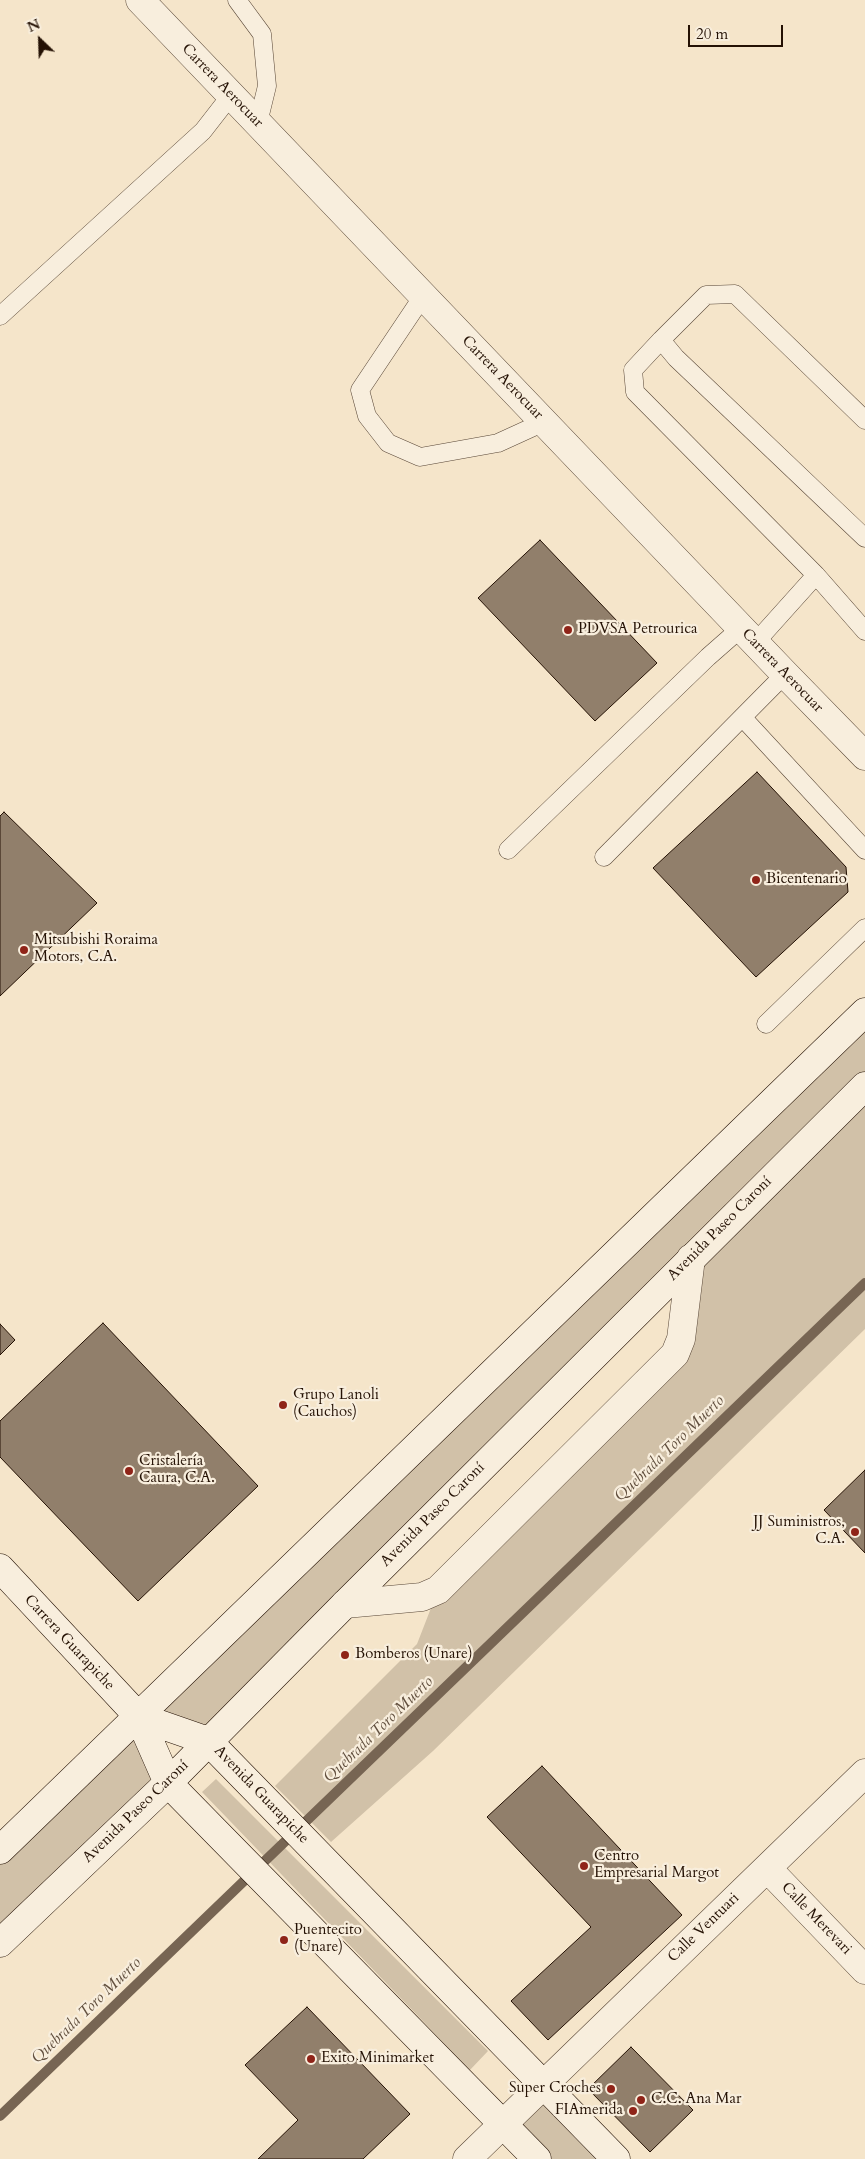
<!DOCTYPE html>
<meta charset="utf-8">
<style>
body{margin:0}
#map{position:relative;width:865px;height:2159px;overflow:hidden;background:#f5e5ca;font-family:Cardo,serif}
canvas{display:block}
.north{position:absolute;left:15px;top:15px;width:50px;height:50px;-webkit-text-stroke:4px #f8eedd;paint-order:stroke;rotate:336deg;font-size:14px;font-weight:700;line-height:20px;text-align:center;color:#241104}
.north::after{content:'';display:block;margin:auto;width:18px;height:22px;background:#241104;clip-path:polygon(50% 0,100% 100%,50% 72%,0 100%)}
.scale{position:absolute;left:688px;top:25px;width:95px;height:22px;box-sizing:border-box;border:2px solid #241104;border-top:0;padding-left:6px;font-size:15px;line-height:18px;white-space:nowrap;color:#241104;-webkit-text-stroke:4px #f8eedd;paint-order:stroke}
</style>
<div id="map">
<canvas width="865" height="2159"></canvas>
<div class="north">N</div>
<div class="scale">20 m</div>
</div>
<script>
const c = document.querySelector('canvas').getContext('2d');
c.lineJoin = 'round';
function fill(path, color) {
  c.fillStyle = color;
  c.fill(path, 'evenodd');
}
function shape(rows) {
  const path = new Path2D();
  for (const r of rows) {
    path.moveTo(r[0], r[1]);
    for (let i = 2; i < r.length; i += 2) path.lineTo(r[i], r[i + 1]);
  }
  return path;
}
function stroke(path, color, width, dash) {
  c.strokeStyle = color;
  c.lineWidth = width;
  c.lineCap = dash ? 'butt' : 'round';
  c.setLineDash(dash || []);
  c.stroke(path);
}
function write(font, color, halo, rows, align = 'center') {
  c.font = font + ' Cardo,serif';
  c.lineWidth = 4.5;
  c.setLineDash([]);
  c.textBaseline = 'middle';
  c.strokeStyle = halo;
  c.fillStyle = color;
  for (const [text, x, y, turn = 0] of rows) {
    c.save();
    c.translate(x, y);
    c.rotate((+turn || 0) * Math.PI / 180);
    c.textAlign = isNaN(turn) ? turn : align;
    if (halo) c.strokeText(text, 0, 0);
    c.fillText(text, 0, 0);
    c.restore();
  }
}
const green = shape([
 [865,1012,865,1329,433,1751,331,1842,275,1786,417,1644,438,1590,675,1354,691,1259,208,1741,139,1717,168,1783,0,1943,0,1850],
 [216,1779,488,2051,470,2070,202,1792],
 [543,2084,616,2159,537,2159,503,2124]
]);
const stream = shape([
 [0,2116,865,1283]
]);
const building = shape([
 [540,540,657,663,595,721,478,598,540,540],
 [757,772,846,867,848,892,756,977,653,868,757,772],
 [4,812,97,903,0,996,0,816,4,812],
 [103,1323,258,1486,138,1601,0,1457,0,1421,103,1323],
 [0,1324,15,1340,0,1355,0,1324],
 [865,1470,865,1553,824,1510,865,1470],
 [542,1766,682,1915,548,2040,511,2001,591,1927,487,1817,542,1766],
 [307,2007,410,2114,363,2159,258,2159,298,2120,245,2065,307,2007],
 [631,2047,693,2110,650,2152,588,2089,631,2047]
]);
const lane = shape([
 [237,0,262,34,267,86,258,123],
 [423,296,360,390,367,416,388,443,420,457,498,443,544,422],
 [0,316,203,131,231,95],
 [661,340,706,295,735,294,865,420],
 [816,575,865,631],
 [755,643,816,575,635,392,633,370,661,340,676,358,865,538],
 [743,718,865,850],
 [508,850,708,657,741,628],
 [604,857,785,674],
 [766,1024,865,928]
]);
const street = shape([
 [140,0,785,674,865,756],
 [345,1604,422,1597,438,1590,675,1354,681,1339,691,1258],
 [767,1868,865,1970],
 [467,2159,865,1773]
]);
const secondary = shape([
 [0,1568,139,1717,168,1783,537,2159],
 [139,1717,208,1741,616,2159],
 [0,1850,865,1012],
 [0,1943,168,1783,345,1604,865,1086]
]);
const markers = [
 [568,630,5,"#8f2418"],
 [756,880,5,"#8f2418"],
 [24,950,5,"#8f2418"],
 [283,1405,5,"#8f2418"],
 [129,1471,5,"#8f2418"],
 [855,1532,5,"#8f2418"],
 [345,1655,5,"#8f2418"],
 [584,1866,5,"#8f2418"],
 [284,1940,5,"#8f2418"],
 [311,2059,5,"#8f2418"],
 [611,2089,5,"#8f2418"],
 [641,2100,5,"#8f2418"],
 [633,2111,5,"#8f2418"]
];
const streetNames = [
 ["Carrera Aerocuar",222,86,46],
 ["Carrera Aerocuar",502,378,46],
 ["Carrera Aerocuar",782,671,46],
 ["Avenida Paseo Caroní",720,1229,-45],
 ["Avenida Paseo Caroní",433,1515,-45],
 ["Carrera Guarapiche",69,1643,47],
 ["Avenida Guarapiche",261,1795,46],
 ["Avenida Paseo Caroní",136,1812,-44],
 ["Calle Merevari",816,1919,46],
 ["Calle Ventuari",704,1928,-44]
];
const poiNames = [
 ["PDVSA Petrourica",578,630],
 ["Bicentenario",766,880],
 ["Mitsubishi Roraima",34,941],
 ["Motors, C.A.",34,958],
 ["Grupo Lanoli",293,1396],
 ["(Cauchos)",293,1413],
 ["Cristalería",139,1462],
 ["Caura, C.A.",139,1479],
 ["JJ Suministros,",845,1523,"right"],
 ["C.A.",845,1540,"right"],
 ["Bomberos (Unare)",355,1655],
 ["Centro",594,1857],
 ["Empresarial Margot",594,1874],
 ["Puentecito",294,1931],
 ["(Unare)",294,1948],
 ["Exito Minimarket",321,2059],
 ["Super Croches",601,2089,"right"],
 ["C.C. Ana Mar",651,2100],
 ["FIAmerida",623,2111,"right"]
];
const waterNames = [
 ["Quebrada Toro Muerto",670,1449,-44],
 ["Quebrada Toro Muerto",379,1730,-44],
 ["Quebrada Toro Muerto",87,2011,-44]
];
fill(green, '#d1c1a8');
stroke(stream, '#776553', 10);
fill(building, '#917f6b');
stroke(building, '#241104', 1);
stroke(lane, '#584636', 19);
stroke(street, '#584636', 29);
stroke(secondary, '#241104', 29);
stroke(lane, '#f8eedd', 18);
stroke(street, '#f8eedd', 28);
stroke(secondary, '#f8eedd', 28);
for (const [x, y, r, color] of markers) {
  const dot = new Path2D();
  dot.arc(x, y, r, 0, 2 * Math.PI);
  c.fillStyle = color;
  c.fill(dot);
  stroke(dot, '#f8eedd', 2);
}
write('15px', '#241104', '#f8eedd', streetNames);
write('15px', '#241104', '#f8eedd', poiNames, 'left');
write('italic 16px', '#62503f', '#f8eedd', waterNames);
</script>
